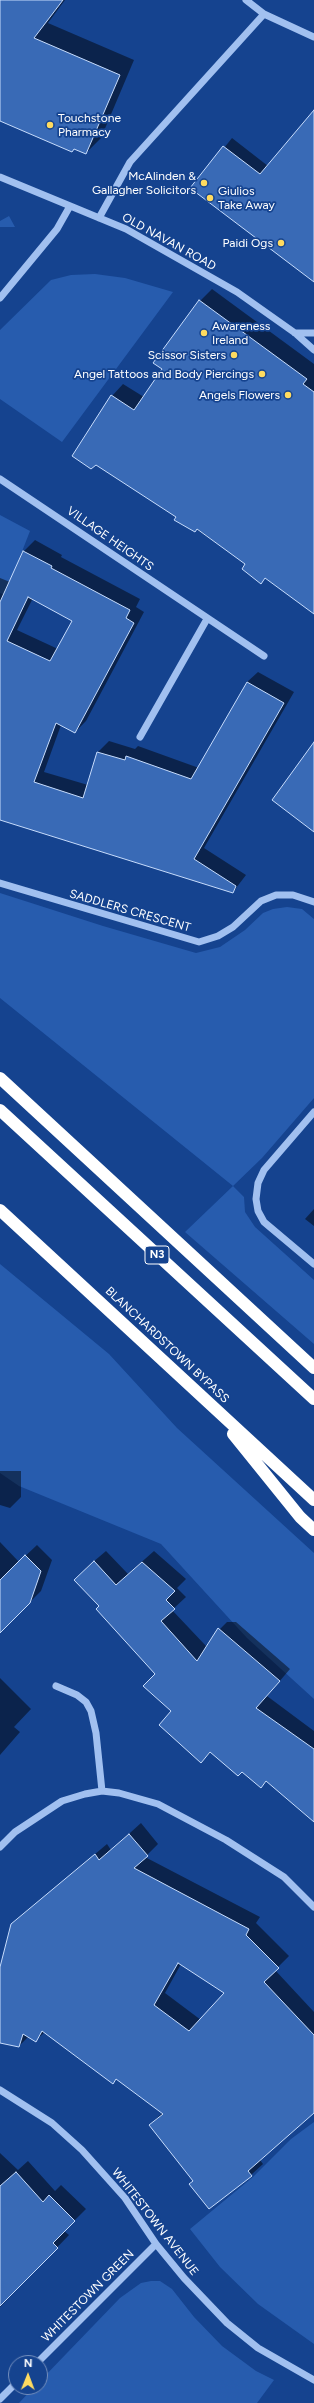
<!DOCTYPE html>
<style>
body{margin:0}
#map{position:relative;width:314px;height:2403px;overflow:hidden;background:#15438f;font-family:Figtree,sans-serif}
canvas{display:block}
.north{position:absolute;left:8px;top:2355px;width:40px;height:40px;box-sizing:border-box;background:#15438f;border:1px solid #738ebc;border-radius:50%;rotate:1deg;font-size:11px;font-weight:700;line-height:16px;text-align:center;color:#fff}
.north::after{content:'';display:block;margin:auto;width:14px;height:18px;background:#ffdb60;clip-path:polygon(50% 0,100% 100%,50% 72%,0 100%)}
</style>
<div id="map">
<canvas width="314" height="2403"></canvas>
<div class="north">N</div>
</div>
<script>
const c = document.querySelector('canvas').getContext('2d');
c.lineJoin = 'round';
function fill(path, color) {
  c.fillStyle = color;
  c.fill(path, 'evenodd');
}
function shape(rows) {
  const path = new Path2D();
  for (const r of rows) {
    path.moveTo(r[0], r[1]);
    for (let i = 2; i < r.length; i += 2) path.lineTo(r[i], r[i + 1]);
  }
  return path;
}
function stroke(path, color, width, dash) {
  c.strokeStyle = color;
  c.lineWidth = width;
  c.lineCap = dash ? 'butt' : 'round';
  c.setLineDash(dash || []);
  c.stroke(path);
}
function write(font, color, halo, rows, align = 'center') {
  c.font = font + ' Figtree,sans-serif';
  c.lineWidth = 3.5;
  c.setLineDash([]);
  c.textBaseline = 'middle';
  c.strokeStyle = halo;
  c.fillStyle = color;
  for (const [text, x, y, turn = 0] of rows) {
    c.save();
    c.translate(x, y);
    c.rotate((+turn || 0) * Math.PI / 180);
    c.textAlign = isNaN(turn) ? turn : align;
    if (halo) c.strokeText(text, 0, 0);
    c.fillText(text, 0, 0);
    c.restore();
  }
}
const green = shape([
 [9,216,15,227,0,227,0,221],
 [95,274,125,278,173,292,62,442,0,399,0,330,51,280,71,275],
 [0,515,30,531,5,595,0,593],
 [0,893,103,926,196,953,220,947,245,930,263,913,273,909,287,907,302,909,314,919,314,1098,262,1158,233,1186,244,1197,245,1212,255,1227,314,1280,314,1344,185,1232,233,1186,0,998],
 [0,1264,109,1354,177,1428,314,1553,314,1699,247,1638,161,1544,19,1486,0,1473],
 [314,2122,314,2344,258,2304,220,2267,190,2229,253,2177,291,2139],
 [151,2281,160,2281,172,2289,194,2317,222,2346,256,2371,274,2380,257,2403,19,2403,34,2387,40,2387,40,2381,120,2298,141,2283]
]);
const shadow = shape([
 [11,0,65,0,48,23,134,60,101,138,86,153,0,120,0,3],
 [314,113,314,276,192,188,232,138,268,166],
 [212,289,314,364,314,598,266,577,261,582,247,564,177,516,112,396,123,384,144,397,163,369,154,363,200,301],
 [35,540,62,555,61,557,140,599,136,607,144,612,86,721,75,732,61,725,44,772,88,785,98,752,109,741,135,749,138,746,199,768,247,682,258,672,294,692,204,848,246,875,233,892,0,819,0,578,10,582,24,551],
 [33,598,73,621,58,649,17,630],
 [314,1209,314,1226,305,1219],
 [0,1471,21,1471,21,1497,10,1508,0,1505],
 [0,1542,19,1562,37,1545,52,1560,41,1591,0,1632],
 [106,1551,128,1574,154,1551,186,1579,177,1588,186,1597,172,1610,207,1647,215,1634,227,1622,236,1622,290,1669,267,1696,314,1731,314,1811,267,1781,261,1786,242,1771,211,1752,201,1762,172,1711,156,1674,100,1606,86,1568],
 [0,1678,31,1709,14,1727,20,1732,0,1755],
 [141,1823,158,1844,145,1857,260,1917,256,1923,289,1956,275,1970,314,2012,314,2112,260,2160,263,2164,251,2175,209,2208,194,2180,150,2125,163,2112,117,2079,113,2083,45,2032,36,2040,29,2036,19,2046,0,2042,0,1971,12,1924,107,1844,111,1850],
 [181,1964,226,1993,201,2020,165,1993],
 [0,2153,18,2170,28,2161,55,2191,61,2185,86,2209,64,2231,69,2235,0,2307]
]);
const building = shape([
 [0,0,63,0,34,38,120,75,86,154,74,149,72,152,0,121,0,0],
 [314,110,314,282,190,188,223,146,260,174,314,110],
 [199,300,307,379,303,384,314,392,314,614,265,578,261,584,242,569,245,564,197,529,195,532,174,520,176,517,96,465,91,469,72,456,111,395,134,410,162,369,153,363,199,300],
 [23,551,52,566,51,568,130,610,126,618,134,623,75,733,56,723,34,782,83,798,97,752,125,760,126,756,191,779,247,682,284,703,194,859,236,886,233,893,0,820,0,602,23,551],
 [28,597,72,621,50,661,7,641,28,597],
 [314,742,314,832,272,800,314,742],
 [25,1555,41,1571,30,1603,0,1633,0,1580,25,1555],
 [94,1561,116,1585,142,1562,175,1591,166,1600,175,1609,161,1621,197,1661,218,1628,280,1681,256,1708,314,1749,314,1822,266,1781,261,1788,242,1772,238,1776,210,1752,201,1763,159,1725,171,1711,143,1686,155,1674,96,1609,99,1606,74,1580,94,1561],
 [129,1834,148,1856,134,1868,249,1929,246,1935,279,1968,264,1982,314,2035,314,2113,248,2171,252,2176,209,2209,189,2184,193,2181,149,2125,163,2114,116,2079,113,2084,42,2031,36,2042,23,2034,19,2047,0,2043,0,1967,11,1924,95,1854,99,1860,129,1834],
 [178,1963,224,1993,189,2031,154,2005,178,1963],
 [16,2172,43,2202,49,2195,75,2221,53,2243,58,2248,0,2306,0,2186,16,2172]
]);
const minor = shape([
 [264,14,314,37],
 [0,177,126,229,237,292,295,333,314,350],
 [99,218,130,162,264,14,246,0],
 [0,298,57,229,70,206],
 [295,333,314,333],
 [0,479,264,656],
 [140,737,207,619],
 [0,883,199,942,218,936,233,927,261,901,276,895,293,895,314,902],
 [314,1112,264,1170,258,1183,256,1199,258,1211,264,1222,314,1264],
 [56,1686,77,1695,86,1702,91,1711,96,1733,102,1791],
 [0,1847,15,1832,62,1801,85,1794,102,1791,119,1793,158,1804,226,1840,284,1877,314,1907],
 [0,2090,52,2123,82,2150,125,2198,156,2244,184,2278,227,2323,258,2348,314,2380],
 [37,2363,156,2244],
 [0,2399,16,2383]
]);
const highway = shape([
 [0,1078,314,1368],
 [0,1110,314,1399],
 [0,1210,314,1500],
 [233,1434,300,1517,314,1530]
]);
const markers = [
 [50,125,4,"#ffdb60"],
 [204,183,4,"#ffdb60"],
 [210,198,4,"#ffdb60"],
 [281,243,4,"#ffdb60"],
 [204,333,4,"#ffdb60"],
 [234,355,4,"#ffdb60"],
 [262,374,4,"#ffdb60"],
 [288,395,4,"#ffdb60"]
];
const shields = [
 [157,1255,24]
];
const shieldNames = [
 ["N3",157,1255]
];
const poiNames = [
 ["Touchstone",58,118,"left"],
 ["Pharmacy",58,132,"left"],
 ["McAlinden &",196,176],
 ["Gallagher Solicitors",196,190],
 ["Giulios",218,191,"left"],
 ["Take Away",218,205,"left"],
 ["Paidi Ogs",273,243],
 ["Awareness",212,326,"left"],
 ["Ireland",212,340,"left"],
 ["Scissor Sisters",226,355],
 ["Angel Tattoos and Body Piercings",254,374],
 ["Angels Flowers",280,395]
];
const streetNames = [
 ["OLD NAVAN ROAD",169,242,29],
 ["VILLAGE HEIGHTS",110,539,35],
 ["SADDLERS CRESCENT",130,911,16],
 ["BLANCHARDSTOWN BYPASS",167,1345,43],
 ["WHITESTOWN AVENUE",155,2222,52],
 ["WHITESTOWN GREEN",88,2296,-45]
];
fill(green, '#275cae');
fill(shadow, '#0007');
fill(building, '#396ab6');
stroke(building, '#c7dcfc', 1);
stroke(minor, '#a1c0f0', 7);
stroke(highway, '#fff', 12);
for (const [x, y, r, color] of markers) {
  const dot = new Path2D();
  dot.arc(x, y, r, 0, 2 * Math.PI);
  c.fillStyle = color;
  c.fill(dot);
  stroke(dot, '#15438f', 1.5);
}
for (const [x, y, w] of shields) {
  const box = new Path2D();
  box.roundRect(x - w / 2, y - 9, w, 18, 3);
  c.fillStyle = '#15438f';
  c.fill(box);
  stroke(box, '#fff', 1);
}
write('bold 11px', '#fff', null, shieldNames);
write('12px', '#fff', '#15438f', poiNames, 'right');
write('12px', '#fff', '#15438f', streetNames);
</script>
